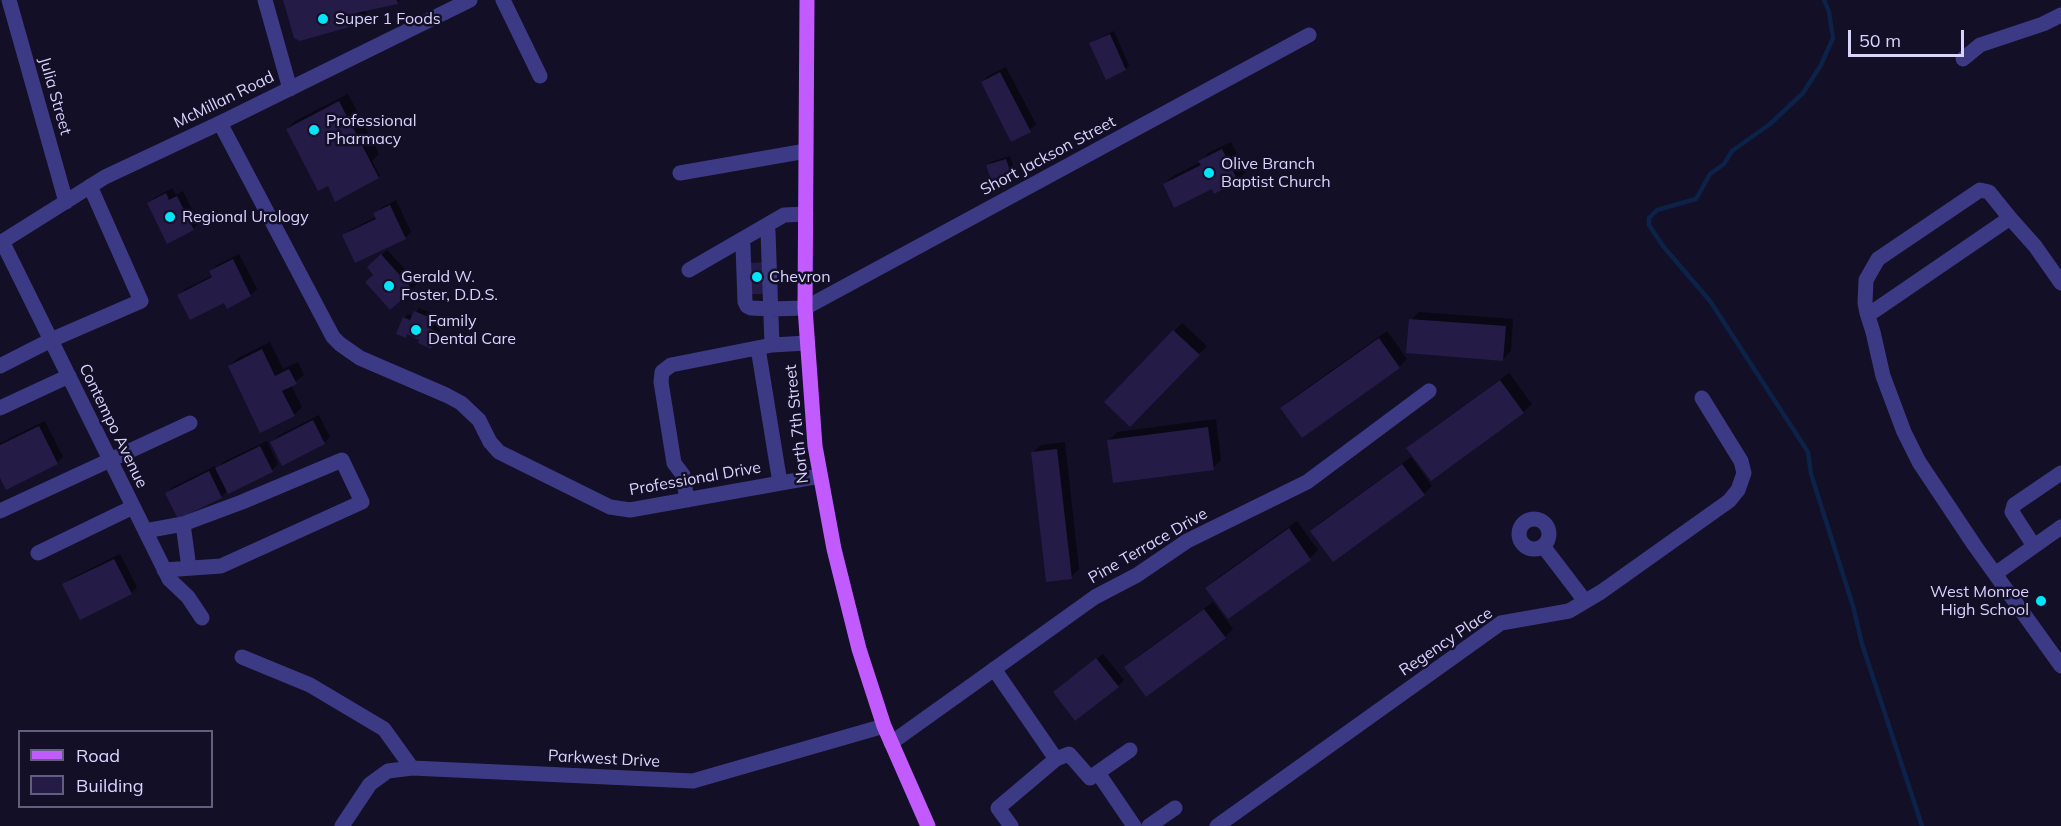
<!DOCTYPE html>
<style>
body{margin:0}
#map{position:relative;width:2061px;height:826px;overflow:hidden;background:#130f26;font-family:Mulish,sans-serif}
canvas{display:block}
.legend{position:absolute;left:18px;top:730px;width:195px;height:78px;box-sizing:border-box;background:#130f26;border:2px solid #625e7d;margin:0;padding:8px 10px;list-style:none;font-size:18px;color:#d9d4ff}
.legend li{display:flex;align-items:center;gap:12px;height:30px}
.legend b{width:30px;border:2px solid #625e7d}
.scale{position:absolute;left:1848px;top:30px;width:116px;height:27px;box-sizing:border-box;border:3px solid #d9d4ff;border-top:0;padding-left:8px;font-size:18px;line-height:21px;white-space:nowrap;color:#d9d4ff;-webkit-text-stroke:4px #130f26;paint-order:stroke}
</style>
<div id="map">
<canvas width="2061" height="826"></canvas>
<ul class="legend">
<li><b style="height:8px;background:#c25bff"></b>Road</li>
<li><b style="height:16px;background:#241b47"></b>Building</li>
</ul>
<div class="scale">50 m</div>
</div>
<script>
const c = document.querySelector('canvas').getContext('2d');
c.lineJoin = 'round';
function fill(path, color) {
  c.fillStyle = color;
  c.fill(path, 'evenodd');
}
function shape(rows) {
  const path = new Path2D();
  for (const r of rows) {
    if (r.length === 3) {
      path.moveTo(r[0] + r[2], r[1]);
      path.arc(r[0], r[1], r[2], 0, 2 * Math.PI);
      continue;
    }
    path.moveTo(r[0], r[1]);
    for (let i = 2; i < r.length; i += 2) path.lineTo(r[i], r[i + 1]);
  }
  return path;
}
function stroke(path, color, width, dash) {
  c.strokeStyle = color;
  c.lineWidth = width;
  c.lineCap = dash ? 'butt' : 'round';
  c.setLineDash(dash || []);
  c.stroke(path);
}
function write(font, color, halo, rows, align = 'center') {
  c.font = font + ' Mulish,sans-serif';
  c.lineWidth = 5;
  c.setLineDash([]);
  c.textBaseline = 'middle';
  c.strokeStyle = halo;
  c.fillStyle = color;
  for (const [text, x, y, turn = 0] of rows) {
    c.save();
    c.translate(x, y);
    c.rotate((+turn || 0) * Math.PI / 180);
    c.textAlign = isNaN(turn) ? turn : align;
    if (halo) c.strokeText(text, 0, 0);
    c.fillText(text, 0, 0);
    c.restore();
  }
}
const shadow = shape([
 [284,0,400,0,397,3,365,10,367,14,359,23],
 [1114,31,1129,65,1126,69,1091,44,1095,40],
 [1006,67,1036,124,1030,130,982,82,988,76],
 [348,94,379,154,372,161,380,176,378,177,287,129,295,121],
 [1231,142,1246,172,1238,180,1213,187,1164,184,1173,176,1201,162,1208,153],
 [1010,156,1015,172,1011,176,987,166,991,162],
 [172,188,176,195,183,191,199,223,193,229,148,204,154,198],
 [396,200,411,232,405,238,344,236,350,230,376,217,375,214,381,208],
 [387,250,418,283,391,308,375,274,369,267],
 [239,254,257,289,251,295,228,307,225,301,179,295,185,289,213,275,211,271,217,265],
 [419,308,437,315,433,325,441,328,434,343,430,347,421,339,408,333,405,336,404,318,408,314,413,317],
 [1419,312,1513,319,1511,351,1503,359,1411,320],
 [1182,323,1207,346,1130,425,1106,402],
 [1387,331,1407,359,1399,367,1282,408,1290,400],
 [270,342,283,369,298,362,304,375,291,385,302,407,294,415,229,366,238,358],
 [1509,373,1532,404,1523,412,1431,479,1408,448,1417,440],
 [319,415,330,437,324,443,272,442,278,436],
 [1216,419,1221,460,1213,468,1109,440,1117,432],
 [45,421,63,457,57,463,0,474,0,443],
 [267,441,278,464,272,470,229,492,228,490,222,496,179,517,167,493,173,487,215,466,217,469,223,462],
 [1065,442,1079,569,1071,577,1032,453,1041,445],
 [1411,457,1432,486,1424,494,1312,531,1320,523],
 [1297,521,1318,550,1310,558,1228,617,1207,588,1215,580],
 [120,554,137,587,131,593,64,585,70,579],
 [1213,602,1233,629,1225,637,1134,659],
 [1103,654,1124,680,1118,686,1061,686]
]);
const stream = shape([
 [1824,0,1829,12,1833,38,1821,65,1803,93,1770,124,1732,151,1724,164,1710,174,1696,199,1657,210,1649,218,1649,225,1663,246,1710,301,1808,452,1811,474,1853,606,1862,644,1922,826]
]);
const building = shape([
 [283,0,397,0,398,4,356,13,360,24,300,41,294,38],
 [1110,34,1126,70,1106,80,1089,43],
 [1000,72,1031,132,1011,142,981,82],
 [339,101,379,178,335,202,328,186,318,191,286,129],
 [1222,149,1238,181,1214,194,1212,189,1174,208,1163,184,1201,165,1198,161],
 [1006,159,1012,177,992,183,986,165],
 [166,193,169,200,177,196,194,230,167,244,147,203],
 [390,205,406,239,355,263,342,235,376,219,373,213],
 [381,254,413,290,390,310,365,282,373,275,367,267],
 [233,259,251,296,227,309,224,303,190,320,177,295,212,277,209,271],
 [765,262,766,294,749,294,749,263],
 [414,311,434,319,431,329,438,332,431,349,418,343,419,340,407,334,406,338,396,334,403,317,410,320],
 [1409,319,1506,326,1503,361,1406,353],
 [1173,330,1200,355,1130,427,1104,402],
 [1379,338,1400,368,1302,438,1280,408],
 [262,349,275,376,289,369,297,384,282,391,295,416,260,433,228,366],
 [1500,380,1524,413,1431,481,1406,448],
 [313,420,325,444,282,466,270,442],
 [39,426,58,464,6,490,0,478,0,445],
 [1208,427,1214,470,1113,483,1107,440],
 [260,446,273,472,228,494,215,468],
 [1057,449,1072,579,1046,582,1031,452],
 [1402,464,1425,495,1333,562,1310,531],
 [209,471,222,498,178,519,165,493],
 [1289,528,1311,560,1228,619,1205,588],
 [114,559,132,594,80,620,62,584],
 [1204,609,1226,638,1146,697,1124,667],
 [1096,658,1119,687,1075,721,1053,692]
]);
const minor = shape([
 [9,0,66,202],
 [265,0,290,89],
 [503,0,540,76],
 [1963,59,1980,45,2043,24,2061,15],
 [220,123,333,337,340,344,360,358,446,395,461,403,479,420,490,442,499,452,610,507,630,510,820,476],
 [680,173,806,151],
 [2010,218,2035,246,2061,283],
 [764,227,768,231,772,345],
 [2,241,169,579,188,597,202,618],
 [740,241,743,246,745,302,747,306,751,308,771,309,805,308,1309,35],
 [0,243,105,177,220,123,470,0],
 [689,270,784,215,806,214],
 [1867,313,1874,311,2010,218,1989,192,1980,190,1878,259,1866,280,1865,303,1867,313,1873,332,1883,376,1904,432,1919,462,1975,546,2061,666],
 [758,348,780,483],
 [0,366,51,340,141,301,90,186],
 [0,408,69,376],
 [687,500,683,475,674,463,661,382,662,372,671,365,772,345,807,343],
 [0,511,190,423],
 [1534,534,15],
 [145,531,183,524],
 [1543,546,1585,601],
 [2034,546,2012,512,2013,509,2014,505,2061,473],
 [38,553,133,507],
 [164,570,221,566,362,502,342,460,242,502,183,524,189,568],
 [1995,574,2061,527],
 [242,657,310,685,384,729,412,768],
 [994,669,1056,759,998,808,1011,826],
 [891,743,1095,597,1137,575,1187,541,1307,482,1429,391],
 [1056,759,1069,754,1090,778,1130,750],
 [1098,773,1134,826],
 [342,826,370,784,388,771,412,768,693,781,884,726],
 [1149,826,1175,808],
 [1217,826,1501,623,1569,611,1601,592,1729,501,1738,490,1744,473,1741,461,1702,398]
]);
const major = shape([
 [807,0,805,308,815,446,834,549,859,649,884,726,928,826]
]);
const markers = [
 [323,19,6,"#00e5ff"],
 [314,130,6,"#00e5ff"],
 [1209,173,6,"#00e5ff"],
 [170,217,6,"#00e5ff"],
 [757,277,6,"#00e5ff"],
 [389,286,6,"#00e5ff"],
 [416,330,6,"#00e5ff"],
 [2041,601,6,"#00e5ff"]
];
const poiNames = [
 ["Super 1 Foods",335,19],
 ["Professional",326,121],
 ["Pharmacy",326,139],
 ["Olive Branch",1221,164],
 ["Baptist Church",1221,182],
 ["Regional Urology",182,217],
 ["Gerald W.",401,277],
 ["Foster, D.D.S.",401,295],
 ["Chevron",769,277],
 ["Family",428,321],
 ["Dental Care",428,339],
 ["West Monroe",2029,592,"right"],
 ["High School",2029,610,"right"]
];
const streetNames = [
 ["Julia Street",55,96,74],
 ["McMillan Road",224,100,-26],
 ["Short Jackson Street",1048,156,-28],
 ["North 7th Street",797,424,-96],
 ["Contempo Avenue",113,426,64],
 ["Professional Drive",695,479,-10],
 ["Pine Terrace Drive",1148,546,-30],
 ["Regency Place",1446,642,-34],
 ["Parkwest Drive",604,759,3]
];
fill(shadow, '#0007');
stroke(stream, '#0c2248', 4.5);
fill(building, '#241b47');
stroke(minor, '#3d3a85', 15);
stroke(major, '#c25bff', 15);
for (const [x, y, r, color] of markers) {
  const dot = new Path2D();
  dot.arc(x, y, r, 0, 2 * Math.PI);
  c.fillStyle = color;
  c.fill(dot);
  stroke(dot, '#130f26', 2);
}
write('16px', '#d9d4ff', '#130f26', poiNames, 'left');
write('16px', '#d9d4ff', '#130f26', streetNames);
</script>
